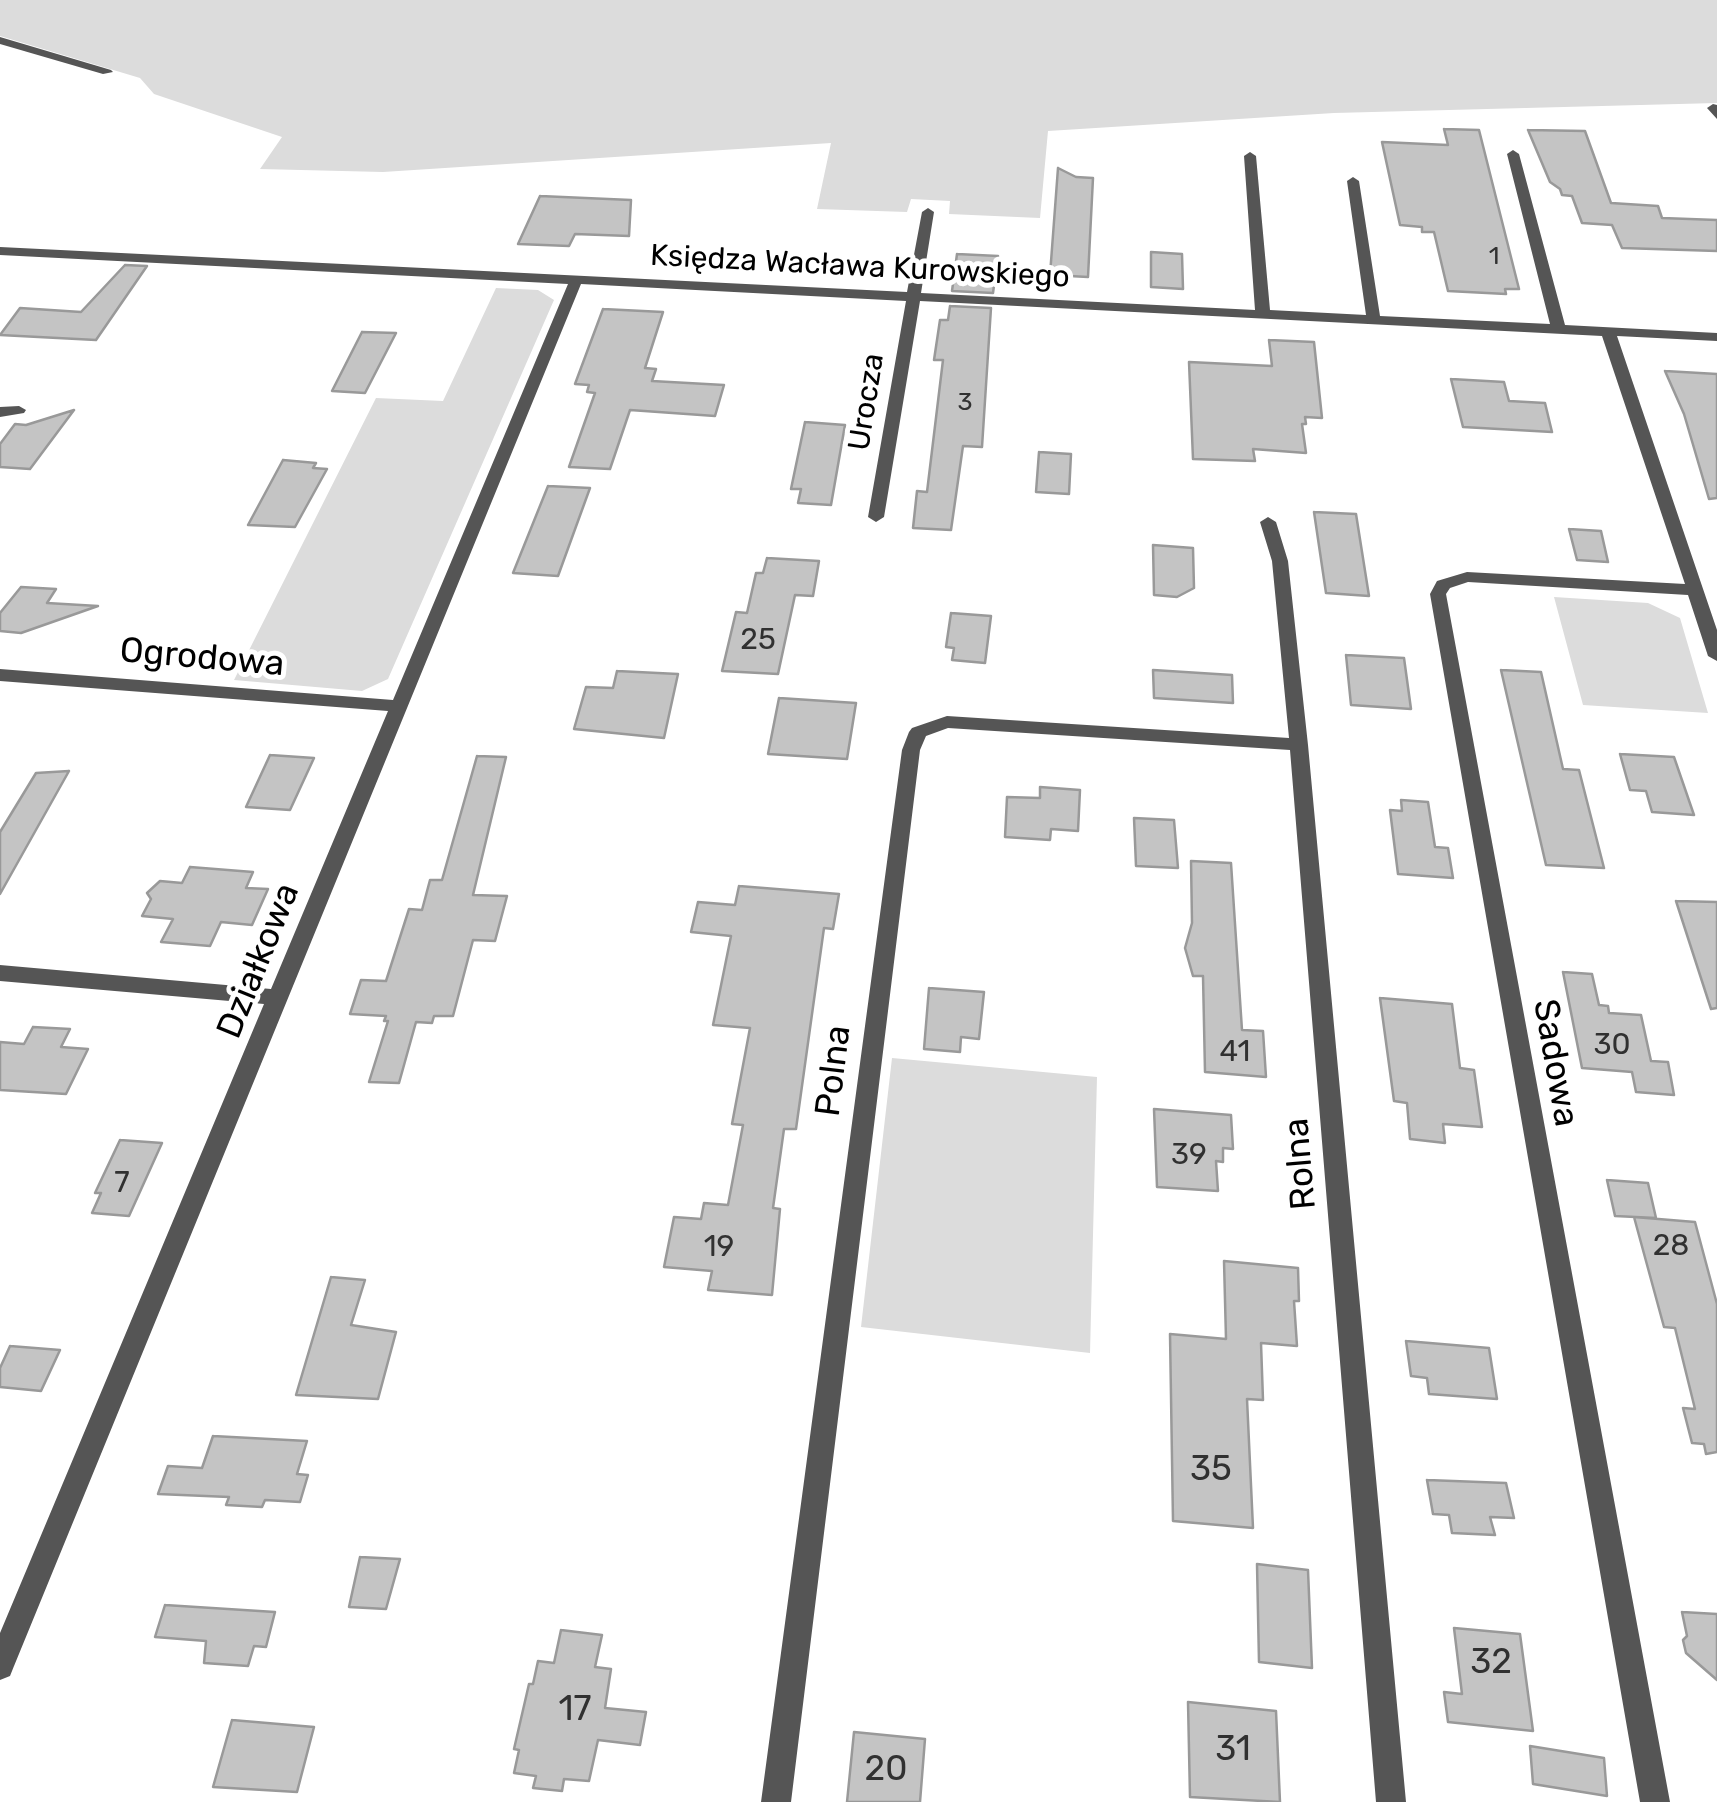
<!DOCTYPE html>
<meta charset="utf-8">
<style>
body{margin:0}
canvas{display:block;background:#fff}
</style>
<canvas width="1717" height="1802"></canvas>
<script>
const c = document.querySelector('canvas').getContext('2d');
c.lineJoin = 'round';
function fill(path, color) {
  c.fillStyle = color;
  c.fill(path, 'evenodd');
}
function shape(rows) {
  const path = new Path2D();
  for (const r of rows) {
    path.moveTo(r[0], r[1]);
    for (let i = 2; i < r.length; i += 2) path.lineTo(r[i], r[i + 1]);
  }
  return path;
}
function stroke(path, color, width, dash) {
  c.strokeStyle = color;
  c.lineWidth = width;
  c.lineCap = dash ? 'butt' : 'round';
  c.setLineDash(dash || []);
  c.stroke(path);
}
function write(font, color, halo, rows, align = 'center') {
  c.font = font + ' Rubik,sans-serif';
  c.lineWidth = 10;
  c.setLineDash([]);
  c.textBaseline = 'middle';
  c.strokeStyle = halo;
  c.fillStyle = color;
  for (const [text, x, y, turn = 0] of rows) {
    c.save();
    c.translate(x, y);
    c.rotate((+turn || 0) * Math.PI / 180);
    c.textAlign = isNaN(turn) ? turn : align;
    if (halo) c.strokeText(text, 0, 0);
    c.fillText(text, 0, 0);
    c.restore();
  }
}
const green = shape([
 [0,0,1717,0,1717,103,1334,113,1048,131,1040,218,949,214,950,201,911,199,907,212,817,209,831,143,383,172,260,169,282,137,154,94,140,78,0,36],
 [496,288,538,290,554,300,388,679,362,691,234,680,376,398,443,401],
 [1554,597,1648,603,1680,618,1708,713,1583,705],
 [892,1058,1097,1077,1090,1353,861,1327]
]);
const building = shape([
 [1444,129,1479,130,1519,289,1505,289,1506,294,1448,291,1434,232,1422,232,1422,227,1400,225,1382,142,1448,145,1444,129],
 [1528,130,1585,131,1611,203,1658,206,1662,218,1717,220,1717,251,1622,248,1612,225,1582,223,1572,196,1562,195,1560,189,1550,182,1528,130],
 [1058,168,1076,177,1093,178,1088,277,1050,275,1058,168],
 [540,196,631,200,629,236,575,234,569,246,518,244,540,196],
 [1151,252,1182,254,1183,289,1151,287,1151,252],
 [957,254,998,256,993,293,952,291,957,254],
 [125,265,147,266,96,340,0,335,20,308,81,312,125,265],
 [950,306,991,308,982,447,963,446,951,530,913,528,917,491,927,492,943,360,934,360,940,320,948,320,950,306],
 [603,309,663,312,645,368,656,369,652,381,724,385,715,416,630,410,610,469,569,467,595,393,587,392,589,385,575,384,603,309],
 [362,332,396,333,365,393,332,391,362,332],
 [1269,340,1314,342,1322,418,1305,417,1306,424,1302,424,1306,453,1253,449,1255,461,1193,459,1189,362,1272,366,1269,340],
 [1665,371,1717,374,1717,498,1709,499,1684,414,1665,371],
 [1451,379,1504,382,1509,401,1545,403,1552,432,1463,427,1451,379],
 [74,410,30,469,0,467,0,444,15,424,26,425,74,410],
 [805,422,845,425,831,505,798,503,801,489,791,489,805,422],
 [1039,452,1071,454,1069,494,1036,492,1039,452],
 [283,460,316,463,313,468,327,469,295,527,248,525,283,460],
 [548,486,590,488,558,576,513,573,548,486],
 [1314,512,1356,514,1369,596,1326,593,1314,512],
 [1569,529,1601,531,1608,562,1577,560,1569,529],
 [1153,545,1193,548,1194,588,1177,597,1154,595,1153,545],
 [767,558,819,561,813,596,795,595,778,674,722,671,736,612,747,613,756,573,763,573,767,558],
 [21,587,56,589,47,603,98,606,21,633,0,631,0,613,21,587],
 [951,613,991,616,985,663,952,660,954,648,946,647,951,613],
 [1346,655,1404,658,1411,709,1351,705,1346,655],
 [1153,670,1232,675,1233,703,1154,698,1153,670],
 [1501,670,1541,672,1563,769,1579,770,1604,868,1546,865,1501,670],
 [617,671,678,674,664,738,574,729,586,687,613,688,617,671],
 [779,698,856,703,847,759,768,754,779,698],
 [1620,754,1674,757,1694,815,1652,812,1646,791,1630,790,1620,754],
 [270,755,314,758,290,810,246,807,270,755],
 [477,756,506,757,473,895,507,896,495,941,473,940,453,1016,434,1016,432,1023,416,1022,399,1083,369,1082,388,1021,384,1021,386,1016,350,1014,361,980,386,981,409,909,422,910,430,880,442,880,477,756],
 [69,771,0,894,0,832,36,773,69,771],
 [1040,787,1080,790,1078,831,1051,829,1050,840,1005,837,1007,797,1040,798,1040,787],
 [1401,800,1428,802,1435,847,1448,848,1453,878,1398,874,1390,810,1402,811,1401,800],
 [1134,818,1174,820,1178,868,1136,866,1134,818],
 [1191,861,1231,863,1242,1030,1263,1031,1266,1077,1205,1072,1203,976,1193,976,1185,948,1192,923,1191,861],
 [190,867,253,872,246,888,268,889,252,925,221,922,210,946,161,942,173,919,142,916,151,899,147,893,160,881,182,883,190,867],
 [739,886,839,894,833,929,824,928,796,1129,784,1129,773,1208,780,1209,772,1295,708,1290,712,1271,664,1267,674,1217,701,1219,704,1203,728,1205,743,1125,732,1124,750,1028,713,1025,731,936,691,932,698,902,735,905,739,886],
 [1676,901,1717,902,1717,1008,1711,1009,1676,901],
 [1563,972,1592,974,1599,1005,1608,1006,1609,1013,1641,1015,1651,1061,1668,1062,1674,1095,1636,1092,1632,1072,1582,1068,1563,972],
 [929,988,984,992,979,1039,961,1037,960,1052,924,1049,929,988],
 [1380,998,1452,1004,1460,1068,1474,1070,1482,1127,1443,1124,1445,1143,1410,1139,1407,1103,1394,1101,1380,998],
 [33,1027,70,1029,61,1047,88,1049,66,1094,0,1090,0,1042,24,1044,33,1027],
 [1154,1109,1231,1115,1233,1149,1223,1148,1223,1162,1216,1161,1218,1191,1157,1187,1154,1109],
 [120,1140,162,1143,129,1216,92,1213,101,1193,95,1193,120,1140],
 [1607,1180,1648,1183,1656,1218,1615,1216,1607,1180],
 [1634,1217,1695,1222,1717,1304,1717,1452,1706,1454,1704,1444,1692,1443,1683,1408,1695,1409,1675,1328,1664,1327,1634,1217],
 [1224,1261,1298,1268,1299,1301,1294,1301,1297,1346,1261,1343,1263,1400,1247,1399,1253,1528,1173,1521,1170,1334,1226,1339,1224,1261],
 [331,1277,365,1280,351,1325,396,1332,378,1399,296,1395,331,1277],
 [1406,1341,1489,1348,1497,1399,1429,1394,1427,1378,1411,1376,1406,1341],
 [10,1346,60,1350,41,1391,0,1387,0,1368,10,1346],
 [213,1436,307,1441,297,1474,308,1475,300,1502,265,1500,262,1507,226,1505,229,1497,158,1494,168,1466,202,1468,213,1436],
 [1427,1480,1506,1483,1514,1518,1490,1517,1495,1535,1452,1533,1449,1515,1433,1514,1427,1480],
 [360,1557,400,1559,386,1609,349,1607,360,1557],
 [1257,1564,1308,1570,1312,1668,1259,1662,1257,1564],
 [165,1605,275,1612,266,1647,254,1646,248,1666,204,1663,206,1641,155,1637,165,1605],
 [1682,1612,1717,1614,1717,1680,1686,1653,1683,1640,1687,1636,1682,1612],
 [1454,1628,1520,1634,1533,1731,1448,1722,1444,1692,1462,1694,1454,1628],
 [561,1630,602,1635,595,1667,611,1669,605,1708,646,1712,640,1745,598,1740,589,1781,564,1779,562,1791,533,1788,536,1776,514,1773,519,1750,514,1749,529,1684,533,1684,538,1661,554,1663,561,1630],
 [1188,1702,1276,1711,1280,1802,1190,1797,1188,1702],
 [232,1720,314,1727,297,1792,213,1787,232,1720],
 [854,1732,925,1739,920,1802,847,1802,854,1732],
 [1530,1746,1604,1758,1607,1796,1533,1784,1530,1746]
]);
const service = shape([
 [0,37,111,70,113,72,103,74,0,44,0,37]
]);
const minor = shape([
 [1713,104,1717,105,1717,119,1707,108,1713,104],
 [1513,150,1519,154,1565,325,1717,333,1717,341,1617,336,1717,630,1717,661,1708,656,1688,595,1468,582,1450,588,1446,594,1670,1802,1640,1802,1430,594,1437,581,1467,572,1685,584,1602,336,920,301,884,517,876,522,868,517,906,301,581,284,14,1666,10,1676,0,1680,0,1633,264,1004,0,981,0,965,271,989,388,711,0,681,0,669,393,700,568,284,0,255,0,247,907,292,922,212,928,208,934,212,921,293,1255,310,1244,156,1250,152,1256,156,1270,310,1366,315,1347,181,1353,177,1359,181,1380,316,1550,324,1507,154,1513,150],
 [19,406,26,410,24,413,0,417,0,407,19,406],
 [1268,517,1276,522,1288,561,1308,745,1406,1802,1376,1802,1290,750,948,728,926,736,920,750,791,1802,761,1802,902,750,909,732,912,728,947,716,1289,738,1272,561,1260,522,1268,517]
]);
const farNumbernames = [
 ["1",1494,257],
 ["3",965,403]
];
const farStreetnames = [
 ["Księdza Wacława Kurowskiego",860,267,3],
 ["Urocza",867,402,-81]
];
const numberNames = [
 ["25",758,640],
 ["30",1612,1045],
 ["41",1235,1052],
 ["39",1189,1155],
 ["7",122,1183],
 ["28",1671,1246],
 ["19",719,1247]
];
const streetNames = [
 ["Ogrodowa",202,658,5],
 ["Działkowa",259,961,-68],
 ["Sadowa",1555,1063,80],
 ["Polna",834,1071,-83],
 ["Rolna",1301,1164,-95]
];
const nearNumbernames = [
 ["35",1211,1470],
 ["32",1491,1663],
 ["17",575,1710],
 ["31",1233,1750],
 ["20",886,1770]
];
fill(green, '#dcdcdc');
fill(building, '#c4c4c4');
stroke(building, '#999', 2.5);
fill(service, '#555');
fill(minor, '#555');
write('25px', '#313131', null, farNumbernames);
write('30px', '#000', '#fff', farStreetnames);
write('30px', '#313131', null, numberNames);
write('35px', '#000', '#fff', streetNames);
write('35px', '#313131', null, nearNumbernames);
</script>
